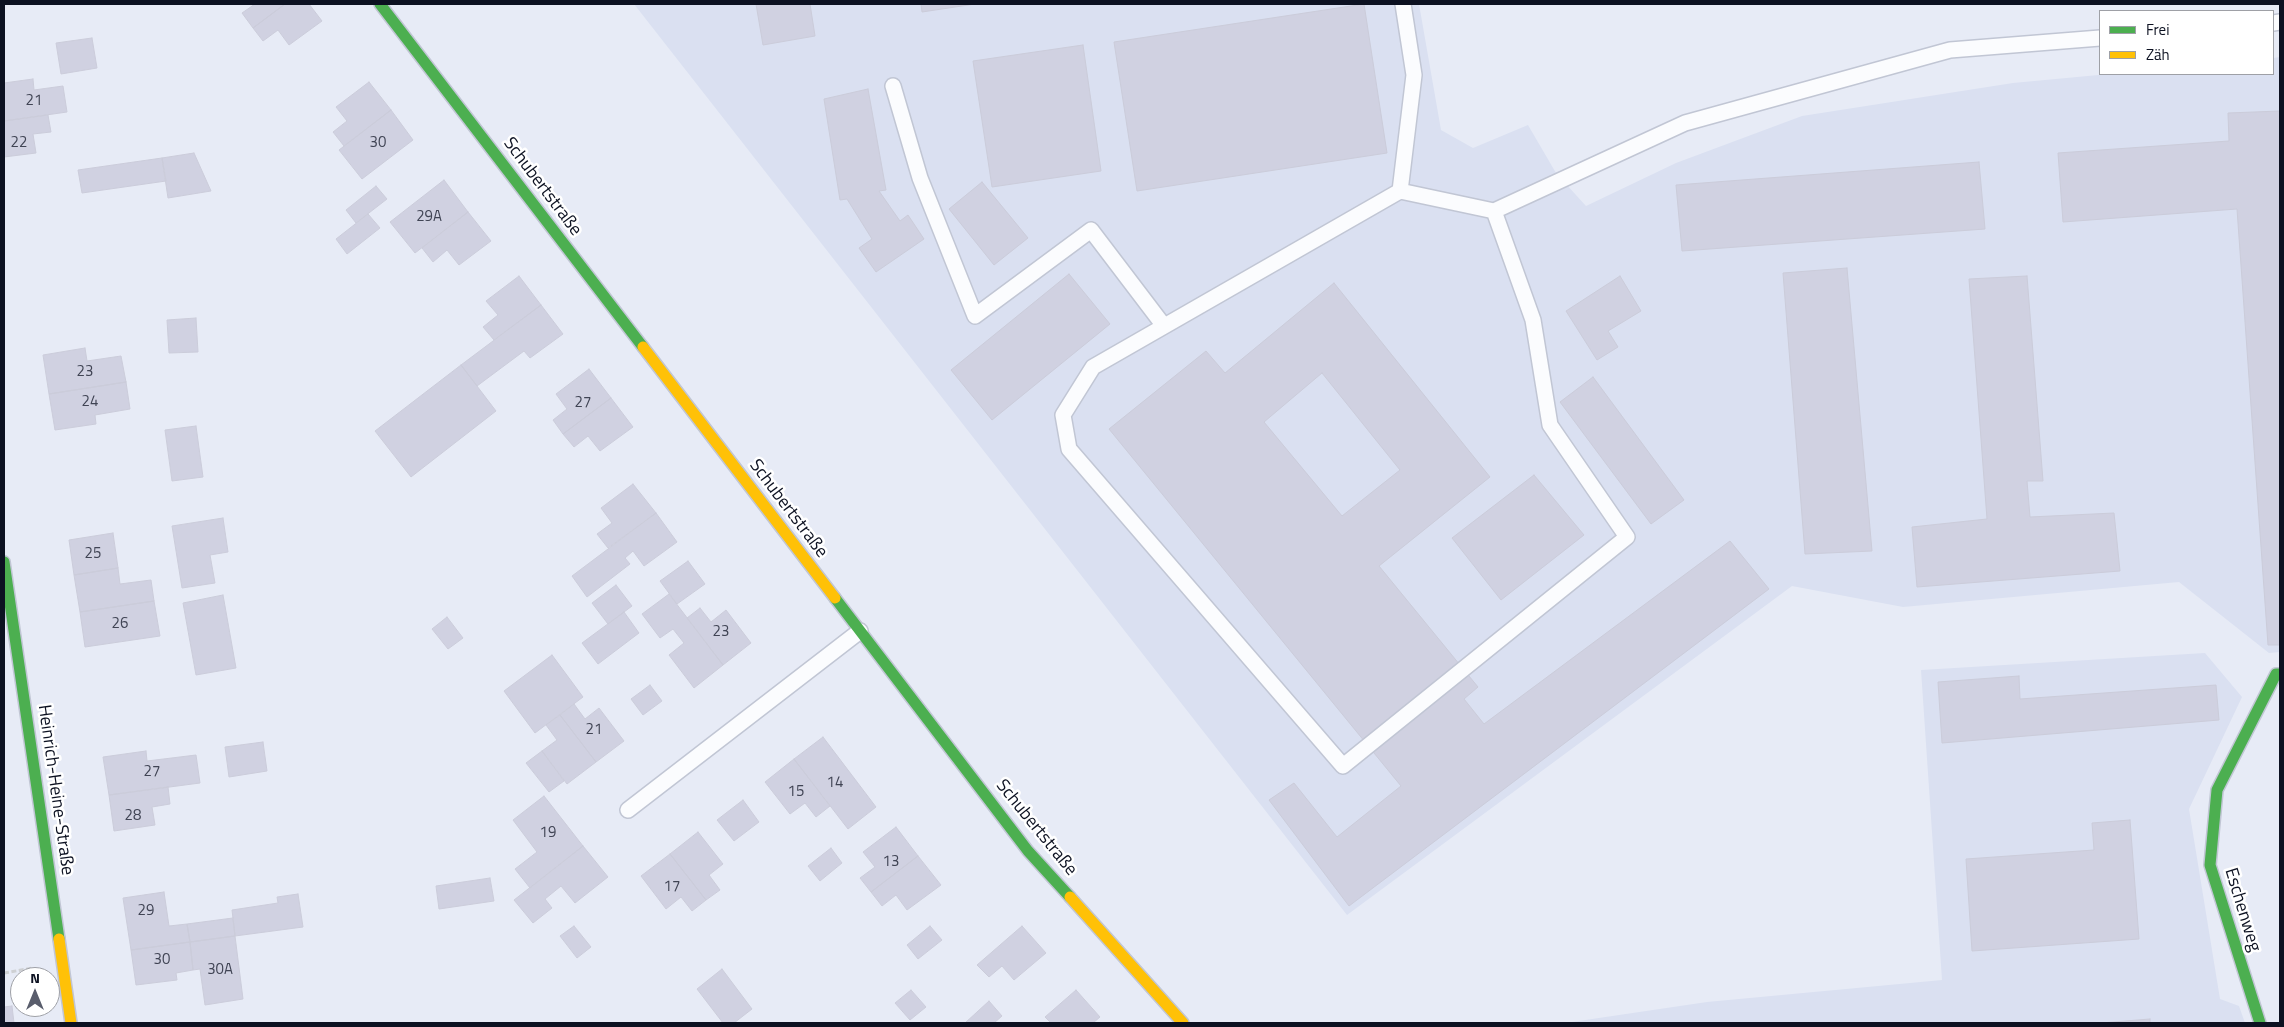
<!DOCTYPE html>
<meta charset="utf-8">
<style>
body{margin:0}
#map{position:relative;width:2284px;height:1027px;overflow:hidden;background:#e7ebf6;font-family:"Titillium Web",sans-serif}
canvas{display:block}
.frame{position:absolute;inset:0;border:5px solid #0c1121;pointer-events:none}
.legend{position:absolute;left:2099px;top:10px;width:175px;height:65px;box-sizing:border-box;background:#fff;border:1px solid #9ea0a6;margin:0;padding:6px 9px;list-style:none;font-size:15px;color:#0c1121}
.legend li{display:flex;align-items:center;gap:10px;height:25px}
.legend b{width:25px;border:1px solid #9ea0a6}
.north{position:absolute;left:10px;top:967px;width:50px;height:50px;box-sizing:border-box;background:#fff;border:1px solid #9ea0a6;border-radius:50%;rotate:0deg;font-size:14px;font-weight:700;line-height:20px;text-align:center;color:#0c1121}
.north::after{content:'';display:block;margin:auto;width:18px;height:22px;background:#595d6c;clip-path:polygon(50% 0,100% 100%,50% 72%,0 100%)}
</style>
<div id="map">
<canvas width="2284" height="1027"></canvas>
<div class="frame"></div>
<ul class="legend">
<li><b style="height:6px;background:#4caf50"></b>Frei</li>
<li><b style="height:6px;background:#ffc107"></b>Zäh</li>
</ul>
<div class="north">N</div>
</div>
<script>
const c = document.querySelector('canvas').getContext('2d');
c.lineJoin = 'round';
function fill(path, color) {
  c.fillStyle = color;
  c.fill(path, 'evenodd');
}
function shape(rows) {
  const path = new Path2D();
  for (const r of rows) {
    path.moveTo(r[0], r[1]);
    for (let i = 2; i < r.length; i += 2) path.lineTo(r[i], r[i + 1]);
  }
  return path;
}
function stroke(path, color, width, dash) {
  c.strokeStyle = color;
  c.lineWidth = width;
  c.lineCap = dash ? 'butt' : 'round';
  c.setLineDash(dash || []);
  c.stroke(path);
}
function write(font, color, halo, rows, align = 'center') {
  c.font = font + ' "Titillium Web",sans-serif';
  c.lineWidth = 5;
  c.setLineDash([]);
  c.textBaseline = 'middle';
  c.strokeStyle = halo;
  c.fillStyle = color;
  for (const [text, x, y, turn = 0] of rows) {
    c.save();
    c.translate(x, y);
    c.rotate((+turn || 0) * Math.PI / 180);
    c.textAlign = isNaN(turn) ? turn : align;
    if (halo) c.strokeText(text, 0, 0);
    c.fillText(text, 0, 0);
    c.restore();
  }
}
const built = shape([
 [634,4,1419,4,1441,130,1473,148,1528,125,1556,173,1586,206,1676,163,1802,116,2013,83,2109,74,2273,74,2273,58,2280,57,2280,652,2269,653,2179,582,1903,607,1792,586,1347,915],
 [2205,653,2242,697,2189,809,2220,999,2239,1006,2245,1023,1565,1023,1707,1002,1942,980,1921,670]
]);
const building = shape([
 [255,4,285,4,253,28,242,13,255,4],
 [285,4,309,4,322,21,289,45,278,30,263,41,253,28,285,4],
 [756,4,810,4,815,36,763,45,756,4],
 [921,4,975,4,922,12,921,4],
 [1364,4,1387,153,1137,191,1114,42,1364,4],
 [92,38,97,68,61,74,56,43,92,38],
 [1083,45,1101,171,992,187,973,61,1083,45],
 [33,79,34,90,63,86,67,112,4,121,4,83,33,79],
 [369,82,391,110,344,146,333,132,347,121,336,107,369,82],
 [868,89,886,190,879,191,900,221,908,215,924,239,876,272,859,248,872,239,847,199,840,200,824,99,868,89],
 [391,110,413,140,362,179,339,150,391,110],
 [2280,111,2280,645,2268,645,2237,209,2063,222,2058,153,2229,141,2228,113,2280,111],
 [48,115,51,132,33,134,36,153,4,157,4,121,48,115],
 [194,153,211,191,168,198,162,158,194,153],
 [162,158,166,181,82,193,78,170,162,158],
 [1979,162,1985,229,1682,251,1676,185,1979,162],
 [444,180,468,212,415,253,390,222,444,180],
 [982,182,1028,238,994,265,949,209,982,182],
 [376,186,387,199,356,223,346,210,376,186],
 [468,212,491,241,459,265,447,250,433,262,422,248,468,212],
 [368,214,380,228,347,254,336,239,368,214],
 [1847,268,1872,551,1805,554,1783,273,1847,268],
 [1069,274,1110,324,992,420,951,370,1069,274],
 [519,276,541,305,494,340,483,327,498,315,486,301,519,276],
 [1620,276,1641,311,1608,331,1618,347,1597,360,1566,311,1620,276],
 [2027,276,2043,481,2027,481,2030,517,2114,513,2120,571,1917,587,1912,527,1987,519,1969,279,2027,276],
 [1334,283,1490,477,1379,566,1478,687,1464,699,1484,724,1730,541,1769,589,1349,906,1269,800,1294,783,1337,837,1401,786,1109,429,1206,351,1225,373,1334,283],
 [1322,373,1400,470,1342,516,1264,422,1322,373],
 [541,305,563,334,530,358,524,351,477,386,461,365,541,305],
 [196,318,198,352,169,353,167,320,196,318],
 [85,348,87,361,121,356,126,382,49,394,43,355,85,348],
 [461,365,496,411,411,477,375,431,461,365],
 [589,369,611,398,563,434,553,420,567,409,556,394,589,369],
 [1593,377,1684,500,1651,524,1560,402,1593,377],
 [126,382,130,409,95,415,96,424,55,430,49,394,126,382],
 [611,398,633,427,600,451,588,436,574,447,563,434,611,398],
 [196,426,203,477,172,481,165,430,196,426],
 [1534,475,1584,535,1501,600,1452,538,1534,475],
 [633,484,656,513,608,548,597,534,612,523,601,508,633,484],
 [656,513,677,542,644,566,633,551,625,558,630,564,587,597,572,576,656,513],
 [223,518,228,552,210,555,215,583,182,588,172,526,223,518],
 [113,533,118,568,74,575,69,540,113,533],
 [688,561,705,584,677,604,660,581,688,561],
 [118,568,120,584,151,580,154,601,80,612,74,575,118,568],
 [616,585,632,606,608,624,592,603,616,585],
 [669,594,723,665,694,688,669,655,684,643,673,629,660,638,642,614,669,594],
 [223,595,236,668,196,675,183,603,223,595],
 [154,601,160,636,85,647,80,612,154,601],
 [700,608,711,622,726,610,751,643,723,665,687,618,700,608],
 [624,612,639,633,598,664,582,643,624,612],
 [447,617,463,638,448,649,432,629,447,617],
 [552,655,583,697,535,733,504,691,552,655],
 [2019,676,2020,699,2216,685,2219,720,1942,743,1938,682,2019,676],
 [650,685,662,701,643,715,631,699,650,685],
 [574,704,585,719,599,708,624,741,596,762,560,715,574,704],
 [560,715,596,762,567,784,542,751,557,740,546,725,560,715],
 [823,737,876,807,848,829,794,759,823,737],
 [263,742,267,771,229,777,225,747,263,742],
 [146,751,147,761,196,755,200,783,109,795,103,757,146,751],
 [542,751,564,781,549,792,526,763,542,751],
 [794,759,830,806,816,817,805,803,790,814,765,782,794,759],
 [168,787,170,804,152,807,155,825,114,831,109,795,168,787],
 [544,796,583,846,530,888,515,869,537,852,513,820,544,796],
 [743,800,759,822,734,841,717,820,743,800],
 [2130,820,2139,939,1972,951,1966,859,2094,850,2092,823,2130,820],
 [896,827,918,856,871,892,860,878,875,867,863,852,896,827],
 [698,832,723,864,709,875,720,890,706,900,670,854,698,832],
 [583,846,608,877,575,903,561,886,545,899,552,908,533,923,514,900,583,846],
 [831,848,842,863,820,881,808,866,831,848],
 [670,854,706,900,692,911,681,897,666,909,641,876,670,854],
 [918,856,941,885,907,910,896,895,882,906,871,892,918,856],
 [490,878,494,901,439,909,436,886,490,878],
 [164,892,169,926,187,924,190,942,131,950,123,898,164,892],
 [298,894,303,927,235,936,232,910,278,903,277,897,298,894],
 [233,918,235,936,190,942,187,924,233,918],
 [574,926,591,947,577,958,560,936,574,926],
 [930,926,942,940,918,959,907,945,930,926],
 [1022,926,1046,953,1014,980,1002,966,989,977,977,965,1022,926],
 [235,936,243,999,205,1005,200,969,193,970,190,942,235,936],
 [190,942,193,970,176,973,177,980,136,985,131,950,190,942],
 [722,969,752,1009,734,1023,723,1023,697,989,722,969],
 [911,990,926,1007,910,1020,895,1003,911,990],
 [1076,990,1100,1017,1093,1023,1051,1023,1045,1017,1076,990],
 [989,1001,1002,1016,994,1023,965,1023,989,1001],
 [12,1006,14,1023,4,1023,4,1007,12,1006],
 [2150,1019,2150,1023,2101,1023,2150,1019]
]);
const path = shape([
 [4,973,33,968]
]);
const lane = shape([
 [2273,23,2280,22],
 [893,86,920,178,975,316,1091,230,1164,326],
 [1400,191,1414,75,1403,4],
 [1494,211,1533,320,1550,425,1627,537,1343,766,1069,449,1063,415,1093,367,1400,191,1494,211,1685,123,1950,50,2100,38],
 [628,810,860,631]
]);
const fast = shape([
 [380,4,643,347],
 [4,562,59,939],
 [835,598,1028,851,1070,897],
 [2260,1023,2210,865,2217,790,2276,674,2280,674]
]);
const slow = shape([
 [643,347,835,598],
 [1070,897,1183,1023],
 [59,939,71,1023]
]);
const numberNames = [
 ["21",34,101],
 ["22",19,143],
 ["30",378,143],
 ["29A",429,217],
 ["23",85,372],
 ["24",90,402],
 ["27",583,403],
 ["25",93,554],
 ["26",120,624],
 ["23",721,632],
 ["21",594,730],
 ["27",152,772],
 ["14",835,783],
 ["15",796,792],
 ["28",133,816],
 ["19",548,833],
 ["13",891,862],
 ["17",672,887],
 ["29",146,911],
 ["30",162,960],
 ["30A",220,970]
];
const streetNames = [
 ["Schubertstraße",542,187,53],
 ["Schubertstraße",788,509,53],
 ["Heinrich-Heine-Straße",55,790,82],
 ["Schubertstraße",1036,828,51],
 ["Eschenweg",2242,910,73]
];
fill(built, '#dae0f1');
fill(building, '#d0d1e1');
stroke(building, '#cbccda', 1);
stroke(lane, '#c1c6d4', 18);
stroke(fast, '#c1c6d4', 14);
stroke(slow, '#c1c6d4', 14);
stroke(path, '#ced0d3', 3, [5, 2.5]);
stroke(lane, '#fbfcfe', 15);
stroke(fast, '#4caf50', 11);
stroke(slow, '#ffc107', 11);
write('15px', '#404454', null, numberNames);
write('18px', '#0c1121', '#fff', streetNames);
</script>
